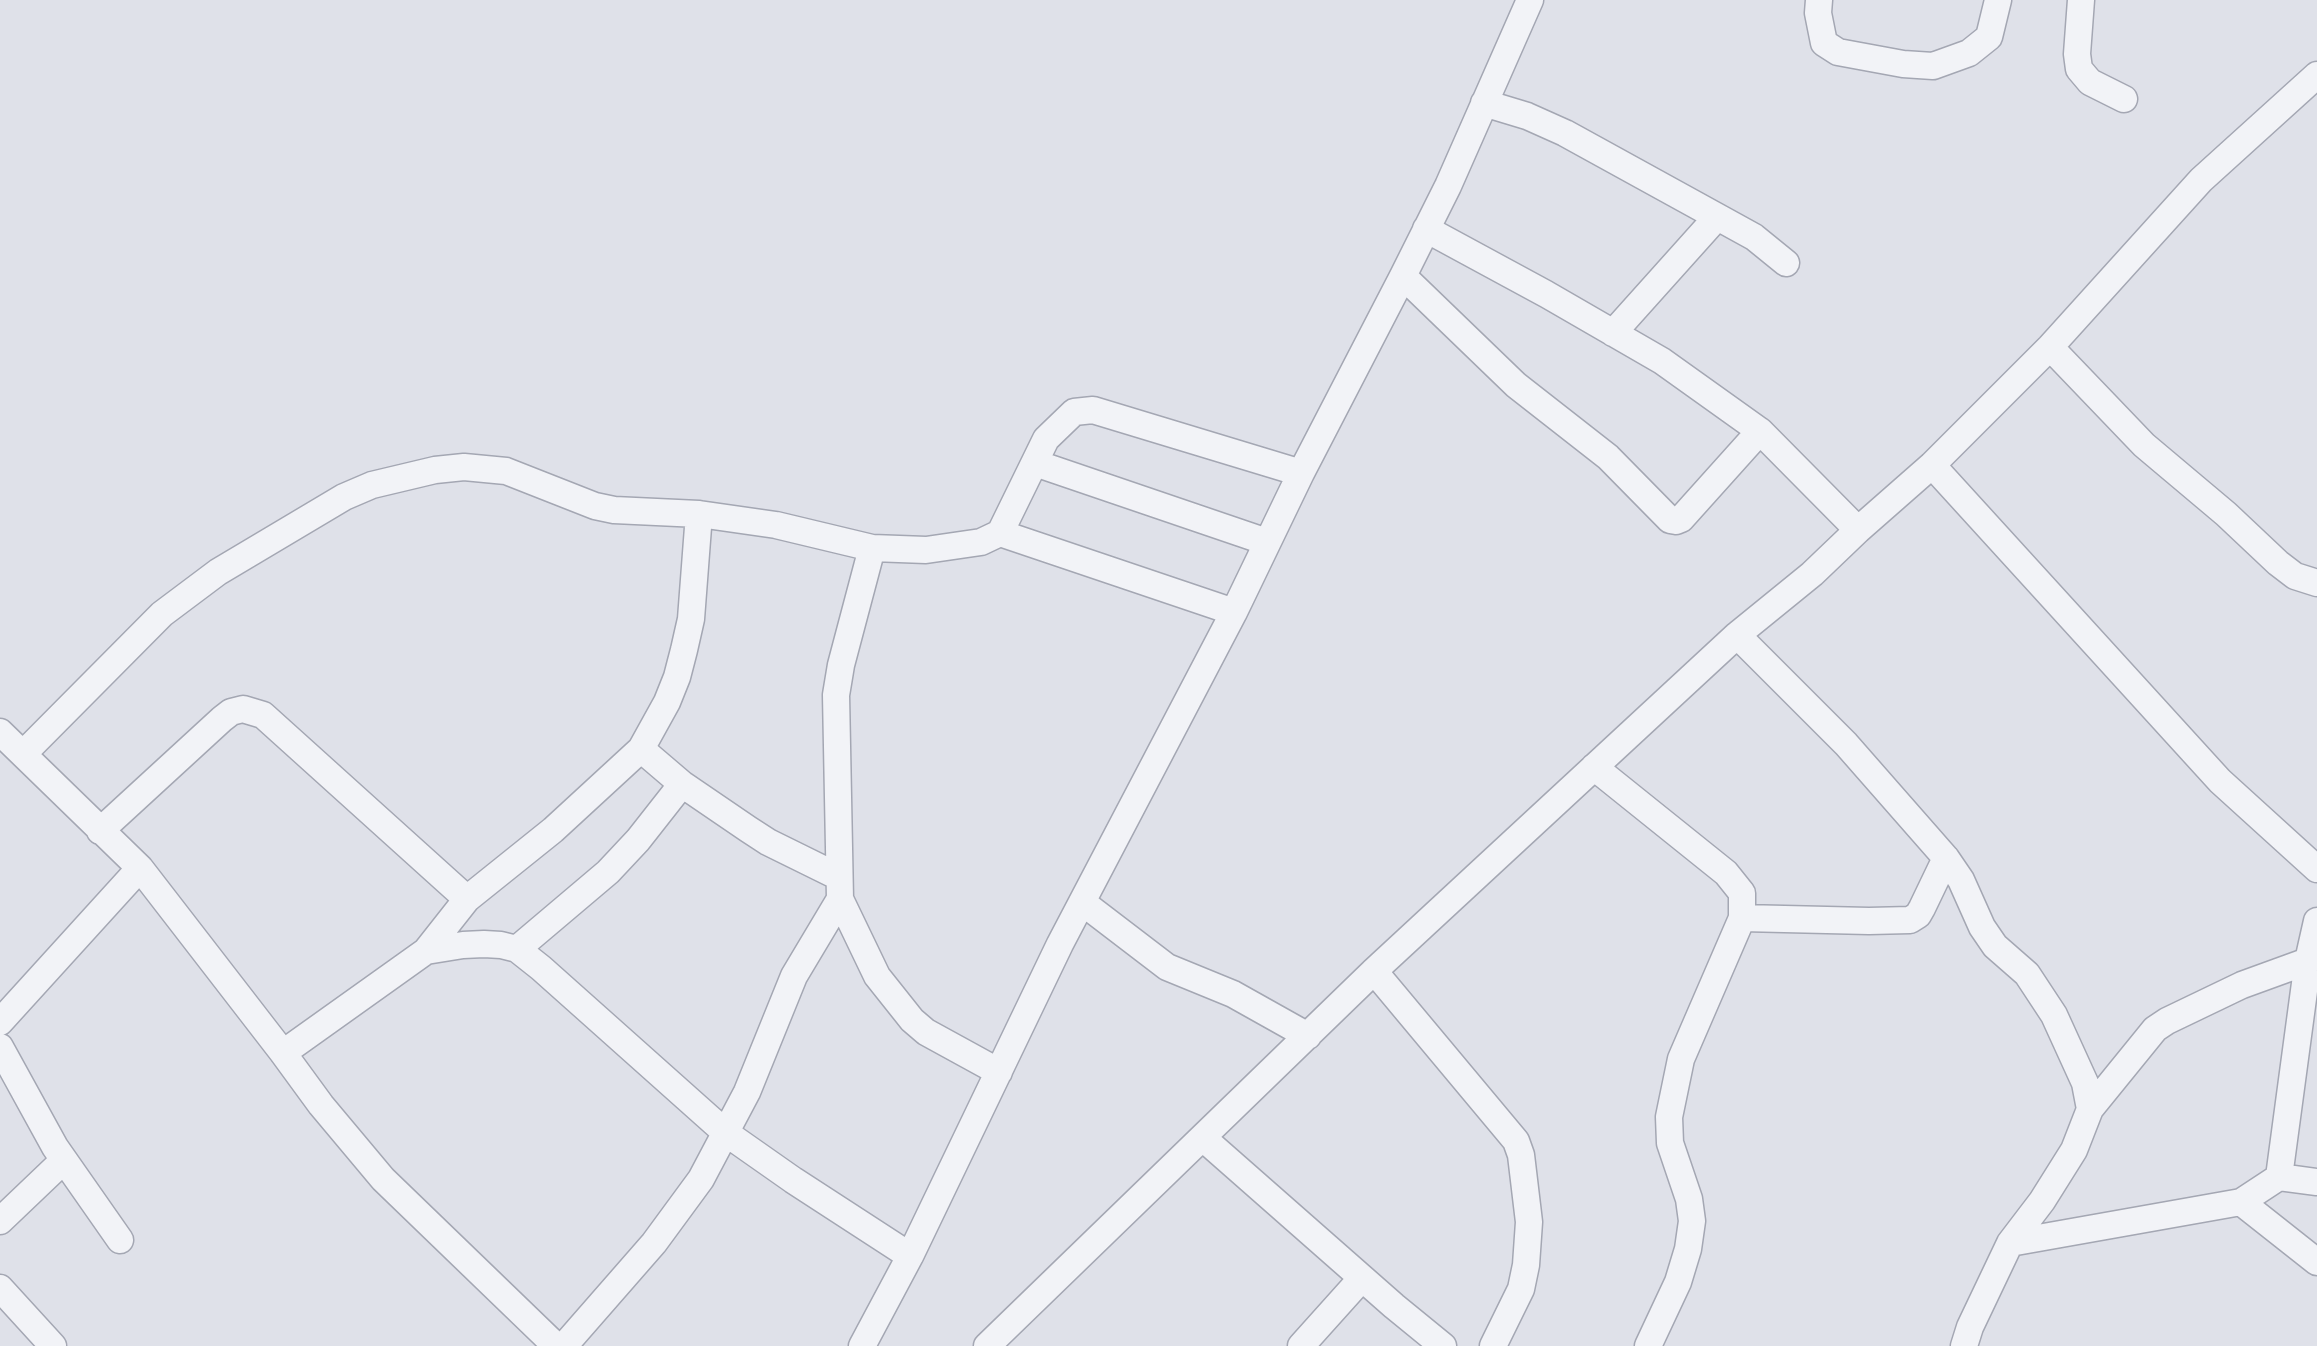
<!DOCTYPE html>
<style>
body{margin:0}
canvas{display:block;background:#dfe1e9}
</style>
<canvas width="2317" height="1346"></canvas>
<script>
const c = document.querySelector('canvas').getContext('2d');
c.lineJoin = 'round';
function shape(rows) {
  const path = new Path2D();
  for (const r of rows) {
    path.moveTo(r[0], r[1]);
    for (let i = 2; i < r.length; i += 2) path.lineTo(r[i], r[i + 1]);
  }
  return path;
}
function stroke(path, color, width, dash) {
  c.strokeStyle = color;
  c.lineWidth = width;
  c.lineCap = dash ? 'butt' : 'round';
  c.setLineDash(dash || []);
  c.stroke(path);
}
const minor = shape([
 [1819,0,1818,13,1824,43,1838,52,1903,64,1933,66,1969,53,1989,37,1998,0],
 [2081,0,2077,54,2079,69,2090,82,2124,99],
 [1484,103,1527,116,1565,133,1754,237,1786,263],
 [1426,229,1546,294,1662,361,1760,431,1858,530],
 [1403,276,1516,385,1608,457,1670,520,1676,521,1681,519,1760,431],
 [1613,333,1717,217],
 [2050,347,2144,445,2226,514,2278,563,2295,576,2317,583],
 [1035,463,1267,542],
 [1932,465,2220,781,2317,869],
 [1000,533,1234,612],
 [1737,635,1846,744,1946,858,1961,880,1982,927,1995,946,2027,974,2054,1015,2085,1083,2090,1109,2074,1150,2042,1201,2010,1243,1970,1327,1964,1346],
 [0,732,140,868,283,1053,321,1105,383,1179,556,1346],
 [641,749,682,784,748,829,768,842,839,877],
 [23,754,162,614,218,572,344,497,372,485,435,470,464,467,506,471,595,506,614,510,699,514,776,525,872,548,926,550,981,542,1000,533,1046,439,1074,412,1093,410,1301,473],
 [1594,767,1726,873,1742,893,1742,918,1681,1059,1669,1117,1670,1143,1689,1199,1692,1221,1688,1249,1678,1282,1648,1346],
 [100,831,222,719,231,712,243,709,263,715,467,899],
 [840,899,877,976,912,1020,926,1032,999,1072],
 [1082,902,1167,967,1233,994,1308,1036],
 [1742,918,1869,921,1910,920,1918,915,1922,908,1946,858],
 [517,949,608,872,638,840,682,784],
 [426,951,467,899,553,830,641,749,667,702,677,677,684,650,691,619,699,514],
 [1374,971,1516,1141,1521,1155,1529,1222,1526,1265,1521,1289,1493,1346],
 [0,1022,140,868],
 [0,1047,55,1147,120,1240],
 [283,1053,426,951,463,945,484,944,501,945,517,949,541,968,726,1133,793,1180,910,1256],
 [2090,1109,2155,1029,2167,1021,2242,985,2308,961],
 [1203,1138,1394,1306,1443,1346],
 [2279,1177,2317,1182],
 [2241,1202,2317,1262],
 [0,1221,64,1160],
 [2010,1243,2241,1202,2279,1177,2308,961,2317,921],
 [0,1288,53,1346],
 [564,1346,654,1243,701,1179,747,1092,794,976,840,899,836,695,841,665,872,548],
 [862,1346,910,1256,1060,944,1234,612,1301,473,1403,276,1448,186,1530,0],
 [987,1346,1374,971,1737,635,1812,574,1858,530,1932,465,2050,347,2201,180,2317,75],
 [1301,1346,1362,1278]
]);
stroke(minor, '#a4a7b3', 29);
stroke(minor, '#f2f3f7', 26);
</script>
